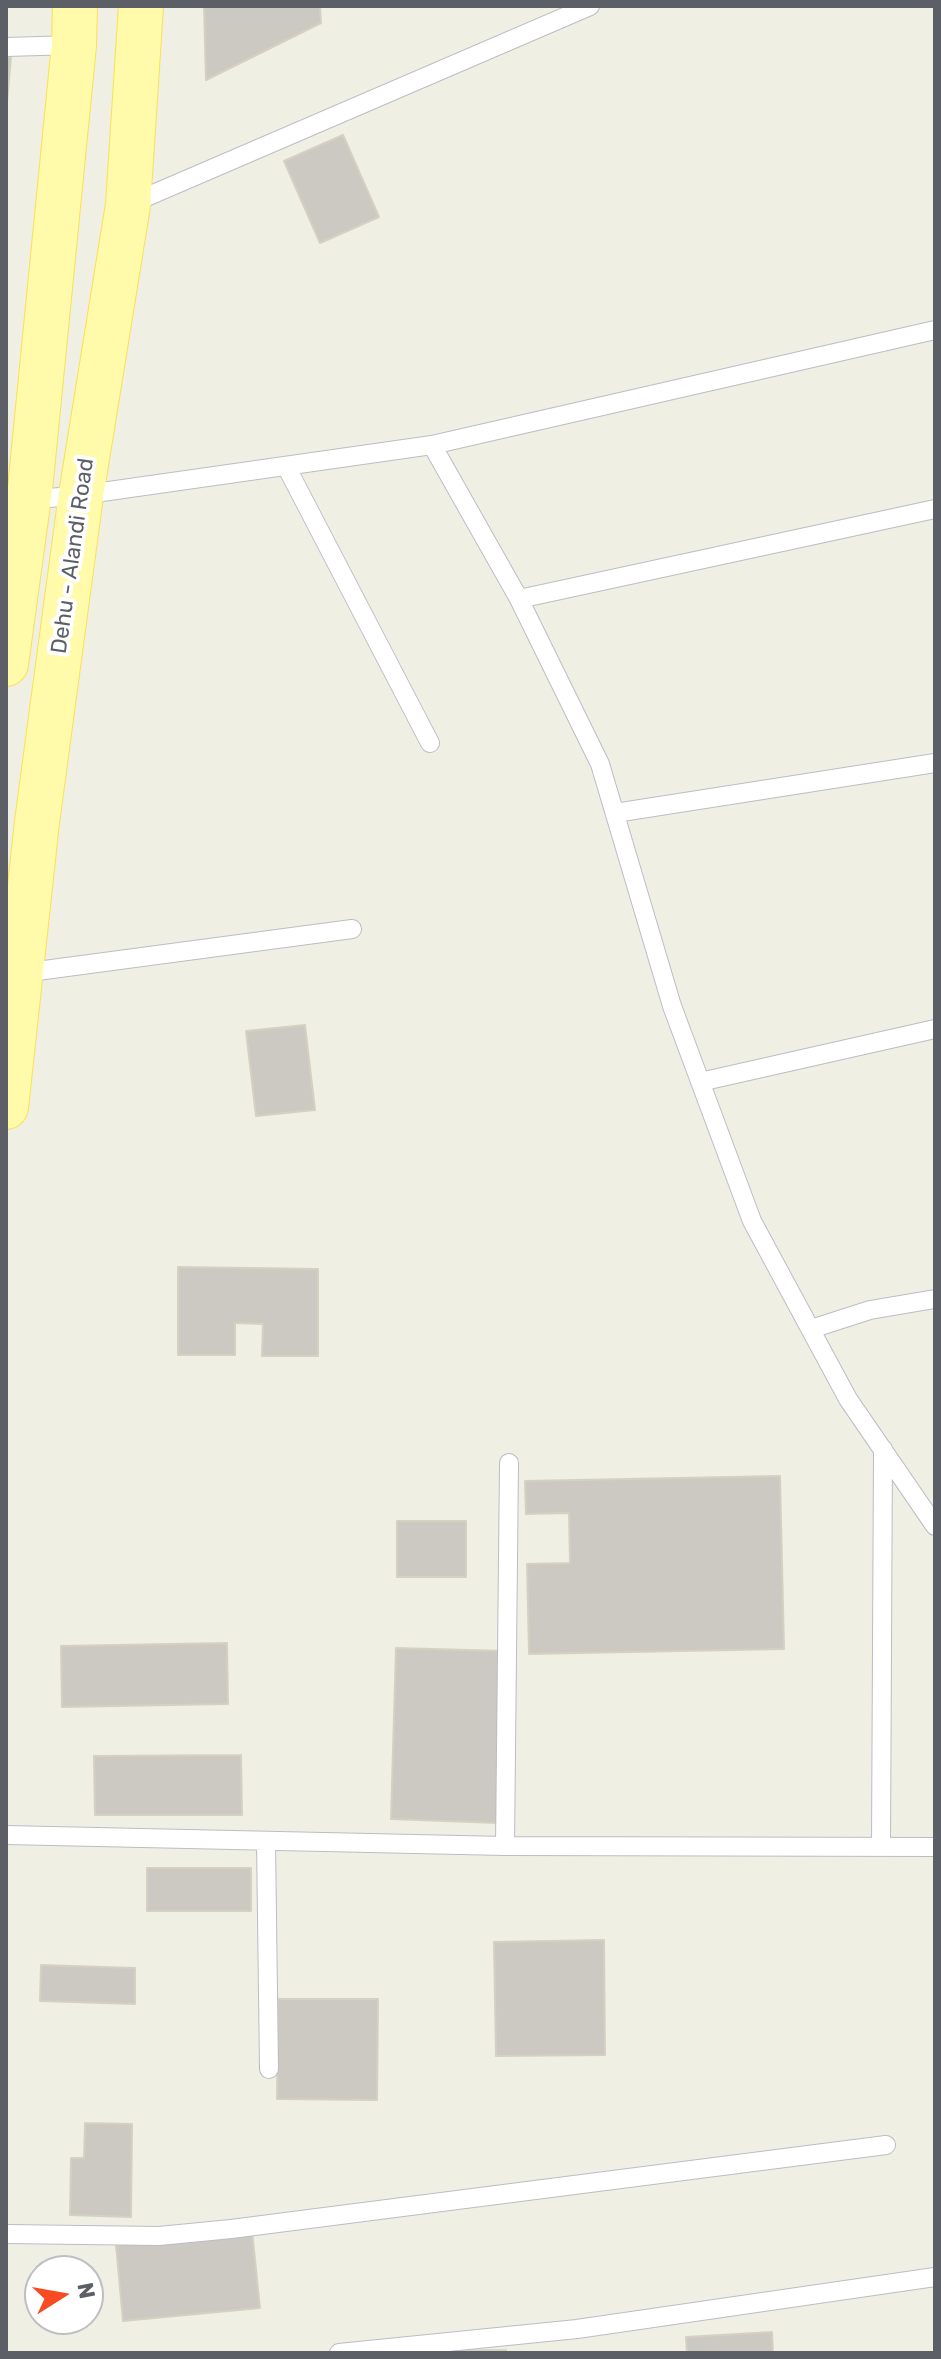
<!DOCTYPE html>
<style>
body{margin:0}
#map{position:relative;width:941px;height:2359px;overflow:hidden;background:#f0efe4;font-family:Rubik,sans-serif}
canvas{display:block}
.frame{position:absolute;inset:0;border:8px solid #5c5f66;pointer-events:none}
.north{position:absolute;left:24px;top:2255px;width:80px;height:80px;box-sizing:border-box;background:#fff;border:2px solid #bebfc2;border-radius:50%;rotate:79deg;font-size:22px;font-weight:700;line-height:32px;text-align:center;color:#5c5f66}
.north::after{content:'';display:block;margin:auto;width:28px;height:36px;background:#f84b22;clip-path:polygon(50% 0,100% 100%,50% 72%,0 100%)}
</style>
<div id="map">
<canvas width="941" height="2359"></canvas>
<div class="frame"></div>
<div class="north">N</div>
</div>
<script>
const c = document.querySelector('canvas').getContext('2d');
c.lineJoin = 'round';
function fill(path, color) {
  c.fillStyle = color;
  c.fill(path, 'evenodd');
}
function shape(rows) {
  const path = new Path2D();
  for (const r of rows) {
    path.moveTo(r[0], r[1]);
    for (let i = 2; i < r.length; i += 2) path.lineTo(r[i], r[i + 1]);
  }
  return path;
}
function stroke(path, color, width, dash) {
  c.strokeStyle = color;
  c.lineWidth = width;
  c.lineCap = dash ? 'butt' : 'round';
  c.setLineDash(dash || []);
  c.stroke(path);
}
function write(font, color, halo, rows, align = 'center') {
  c.font = font + ' Rubik,sans-serif';
  c.lineWidth = 8;
  c.setLineDash([]);
  c.textBaseline = 'middle';
  c.strokeStyle = halo;
  c.fillStyle = color;
  for (const [text, x, y, turn = 0] of rows) {
    c.save();
    c.translate(x, y);
    c.rotate((+turn || 0) * Math.PI / 180);
    c.textAlign = isNaN(turn) ? turn : align;
    if (halo) c.strokeText(text, 0, 0);
    c.fillText(text, 0, 0);
    c.restore();
  }
}
const building = shape([
 [204,6,320,6,321,23,206,80,204,6],
 [6,57,11,57,6,113,6,57],
 [343,135,379,217,320,243,284,161,343,135],
 [305,1025,315,1110,256,1116,246,1031,305,1025],
 [178,1267,318,1269,318,1356,262,1356,263,1324,235,1323,235,1355,178,1355,178,1267],
 [780,1476,784,1649,529,1654,527,1564,570,1563,569,1513,526,1514,525,1481,780,1476],
 [397,1521,466,1521,466,1577,397,1577,397,1521],
 [227,1643,228,1704,62,1707,61,1646,227,1643],
 [396,1648,504,1651,498,1823,391,1819,396,1648],
 [241,1755,242,1815,95,1815,94,1756,241,1755],
 [147,1868,251,1868,251,1911,147,1911,147,1868],
 [604,1940,605,2055,496,2056,494,1942,604,1940],
 [41,1965,135,1968,135,2004,40,2001,41,1965],
 [278,1999,378,1999,377,2100,277,2099,278,1999],
 [85,2123,132,2124,131,2217,70,2215,71,2158,84,2158,85,2123],
 [252,2231,260,2308,123,2321,116,2245,252,2231],
 [772,2332,773,2353,687,2353,686,2337,772,2332],
 [506,2350,507,2353,437,2353,437,2351,506,2350]
]);
const lane = shape([
 [6,47,74,45],
 [130,204,590,6],
 [432,445,519,599,600,764,672,1006,752,1221,848,1399,935,1526],
 [286,466,430,743],
 [28,500,81,495,432,445,935,330],
 [519,599,935,509],
 [615,813,935,763],
 [22,973,352,929],
 [700,1082,935,1029],
 [811,1329,870,1310,935,1299],
 [6,1835,505,1846,935,1847],
 [266,1841,269,2069],
 [505,1846,509,1463],
 [881,1847,883,1449],
 [6,2234,159,2236,231,2229,886,2145],
 [339,2353,577,2329,935,2277]
]);
const primary = shape([
 [6,664,30,489,74,45,75,6],
 [6,1107,37,822,81,495,128,205,141,6]
]);
const streetNames = [
 ["Dehu - Alandi Road",73,556,-82]
];
fill(building, '#cbc9c1');
stroke(building, '#d5d1c2', 2);
stroke(lane, '#bcbdc4', 20);
stroke(primary, '#fde050', 46);
stroke(lane, '#fff', 18);
stroke(primary, '#fffbaa', 44);
write('22px', '#5c5f66', '#fff', streetNames);
</script>
